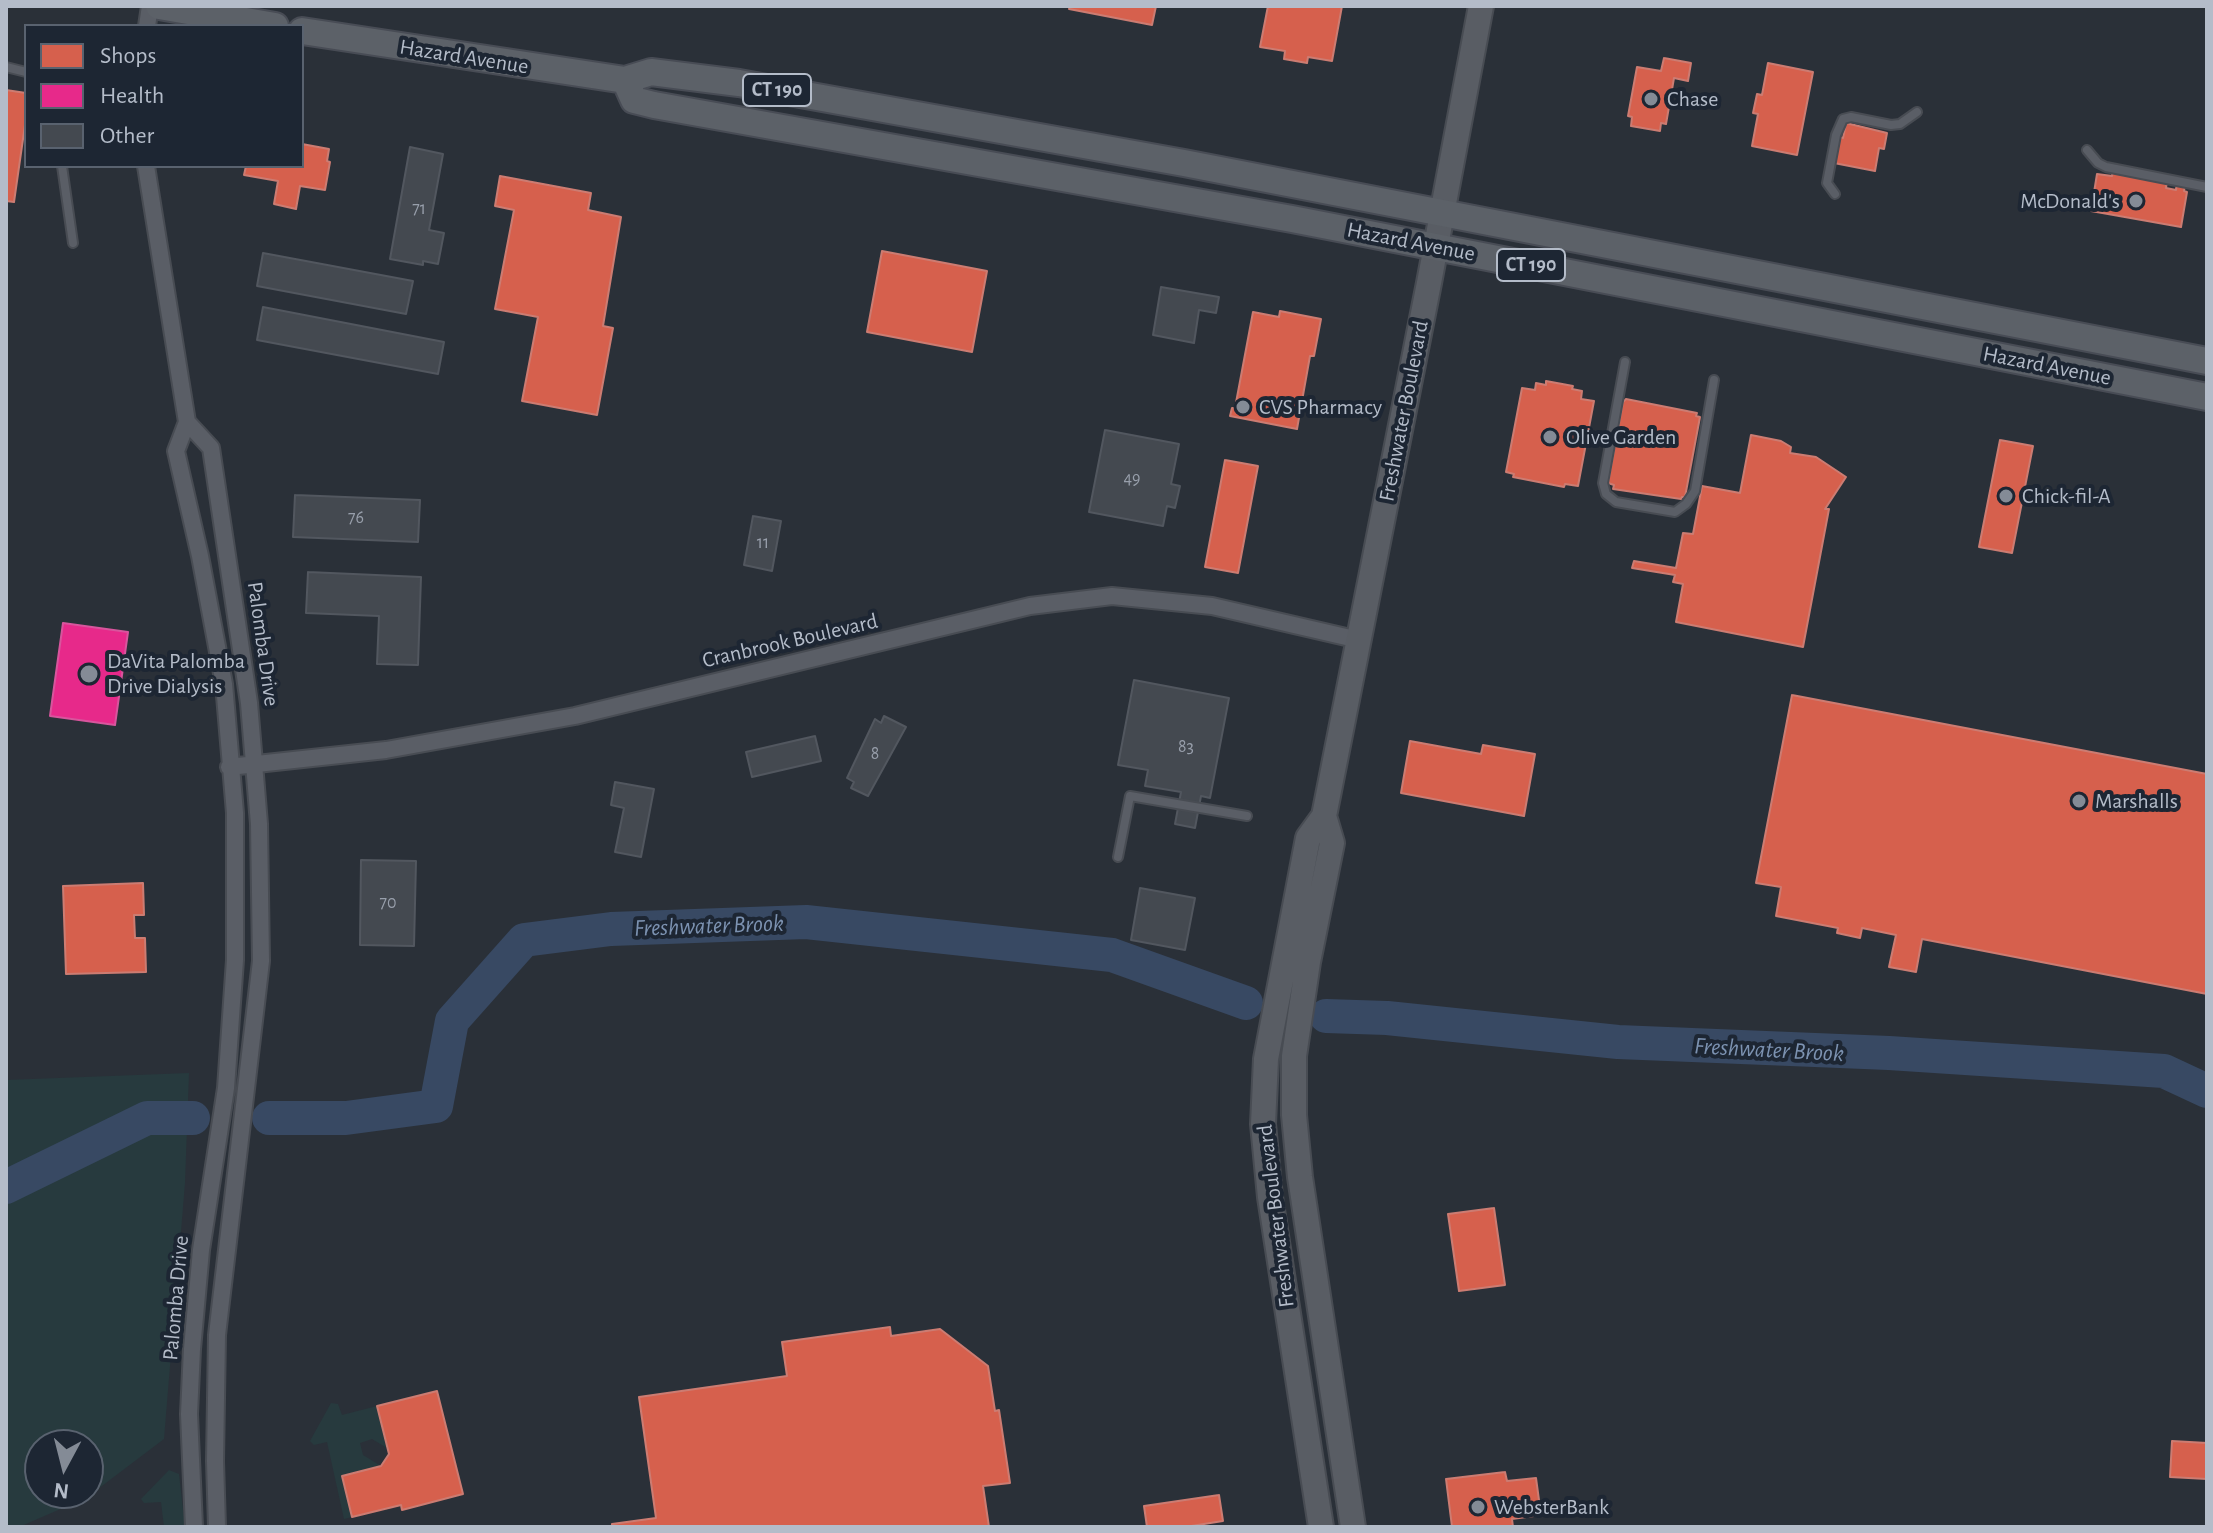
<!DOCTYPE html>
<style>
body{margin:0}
#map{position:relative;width:2213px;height:1533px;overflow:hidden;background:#2a3038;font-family:"Alegreya Sans",sans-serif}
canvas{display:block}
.frame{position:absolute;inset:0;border:8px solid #b4bcc9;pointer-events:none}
.legend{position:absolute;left:24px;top:24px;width:280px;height:144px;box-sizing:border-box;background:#1d2633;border:2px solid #59626f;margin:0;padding:10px 14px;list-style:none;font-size:24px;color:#b4bcc9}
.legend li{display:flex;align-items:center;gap:16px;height:40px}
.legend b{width:40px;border:2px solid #59626f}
.north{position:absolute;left:24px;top:1429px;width:80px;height:80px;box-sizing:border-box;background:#1d2633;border:2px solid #59626f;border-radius:50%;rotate:187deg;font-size:22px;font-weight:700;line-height:32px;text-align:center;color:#b4bcc9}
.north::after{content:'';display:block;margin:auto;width:28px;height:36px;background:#848b96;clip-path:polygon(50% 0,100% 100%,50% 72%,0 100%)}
</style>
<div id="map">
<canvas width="2213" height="1533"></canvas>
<div class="frame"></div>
<ul class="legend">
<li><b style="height:22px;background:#d6604d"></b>Shops</li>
<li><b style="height:22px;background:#e7298a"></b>Health</li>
<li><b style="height:22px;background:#444950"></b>Other</li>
</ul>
<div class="north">N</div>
</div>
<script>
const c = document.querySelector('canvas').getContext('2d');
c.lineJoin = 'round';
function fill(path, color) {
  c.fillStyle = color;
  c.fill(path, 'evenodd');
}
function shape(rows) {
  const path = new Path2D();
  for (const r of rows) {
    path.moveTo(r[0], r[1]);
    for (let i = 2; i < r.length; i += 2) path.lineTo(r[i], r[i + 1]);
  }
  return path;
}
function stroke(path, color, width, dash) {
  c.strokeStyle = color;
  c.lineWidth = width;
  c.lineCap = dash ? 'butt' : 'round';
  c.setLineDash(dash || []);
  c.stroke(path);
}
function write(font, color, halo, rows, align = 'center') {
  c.font = font + ' "Alegreya Sans",sans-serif';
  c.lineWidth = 8;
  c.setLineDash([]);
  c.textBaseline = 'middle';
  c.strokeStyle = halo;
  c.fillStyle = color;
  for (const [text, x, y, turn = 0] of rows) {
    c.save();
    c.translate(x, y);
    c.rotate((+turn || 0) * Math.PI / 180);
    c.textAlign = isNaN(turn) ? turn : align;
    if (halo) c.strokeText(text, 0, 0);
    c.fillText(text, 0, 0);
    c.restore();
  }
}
const green = shape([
 [189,1073,185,1183,164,1439,86,1498,19,1527,6,1527,6,1080],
 [40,1445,88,1445,88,1493,40,1493],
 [331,1403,338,1404,342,1415,377,1406,387,1448,372,1439,360,1443,363,1455,381,1466,342,1476,352,1517,344,1519,327,1442,314,1445,310,1441],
 [169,1470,179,1474,185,1527,164,1527,161,1502,144,1503,141,1499]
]);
const shops = shape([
 [1070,6,1156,6,1152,25,1069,9,1070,6],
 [1268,6,1342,6,1332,61,1308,57,1307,63,1284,59,1285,51,1260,47,1268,6],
 [1664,58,1691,63,1688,81,1674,78,1666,124,1661,123,1660,131,1631,126,1632,117,1628,116,1637,67,1661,71,1664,58],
 [1768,63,1813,72,1797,155,1752,146,1758,114,1753,113,1757,94,1762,95,1768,63],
 [6,90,26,93,26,118,14,202,6,201,6,90],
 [1846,123,1887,133,1884,149,1879,148,1875,171,1834,163,1839,137,1843,138,1846,123],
 [302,144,329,149,327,161,330,162,325,190,300,186,296,209,274,204,278,181,244,175,246,166,302,166,302,144],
 [2113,171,2167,181,2166,188,2176,190,2177,183,2185,185,2184,191,2187,192,2181,227,2091,211,2097,174,2112,176,2113,171],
 [500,176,591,193,588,210,621,217,603,326,613,328,597,415,522,401,538,317,495,309,514,210,495,206,500,176],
 [882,251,987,271,972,352,867,332,882,251],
 [1280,311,1321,319,1314,356,1310,356,1297,429,1230,416,1232,408,1235,408,1253,312,1279,317,1280,311],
 [1546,381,1573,386,1572,389,1582,391,1581,399,1594,401,1578,486,1565,484,1564,487,1513,477,1514,474,1506,472,1522,388,1535,390,1536,383,1546,385,1546,381],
 [1626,399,1697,413,1696,416,1700,417,1685,497,1682,497,1681,499,1613,489,1614,485,1608,483,1623,402,1626,399],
 [1751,435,1781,441,1791,447,1790,453,1816,457,1846,477,1825,509,1829,509,1803,647,1676,622,1683,584,1673,582,1675,575,1632,568,1634,561,1676,568,1683,533,1693,534,1702,486,1740,493,1751,435],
 [2000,440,2033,446,2012,553,1979,547,2000,440],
 [1225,460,1258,466,1238,573,1205,567,1225,460],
 [1792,695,2207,774,2207,994,1922,939,1916,972,1889,967,1896,935,1862,928,1860,938,1837,933,1838,928,1776,916,1781,887,1756,883,1792,695],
 [1410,741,1481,754,1483,745,1535,754,1524,816,1401,793,1410,741],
 [143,883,144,915,134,915,135,938,145,938,146,972,66,974,63,886,143,883],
 [1494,1208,1505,1285,1459,1291,1448,1214,1494,1208],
 [890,1327,891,1336,940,1329,988,1366,995,1411,999,1410,1010,1483,983,1486,989,1527,612,1527,612,1524,656,1518,639,1397,787,1376,782,1342,890,1327],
 [437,1391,463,1494,402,1510,401,1505,352,1517,342,1476,381,1466,389,1454,377,1406,437,1391],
 [2172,1441,2207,1443,2207,1479,2170,1477,2172,1441],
 [1505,1472,1507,1481,1536,1478,1541,1515,1512,1519,1513,1527,1452,1527,1446,1479,1505,1472],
 [1219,1495,1223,1521,1185,1527,1147,1527,1144,1506,1219,1495]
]);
const health = shape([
 [63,623,128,632,115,725,50,716,63,623]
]);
const river = shape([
 [1326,1016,1387,1018,1618,1042,1889,1053,2164,1071,2207,1091],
 [269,1118,346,1118,436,1106,452,1021,524,940,611,929,806,922,1112,955,1246,1003],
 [6,1187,147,1118,193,1118]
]);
const building = shape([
 [410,147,443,154,429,230,444,233,438,264,423,261,423,265,390,259,410,147],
 [263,253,413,281,406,314,257,286,263,253],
 [1161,287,1219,297,1216,313,1199,310,1194,343,1153,335,1161,287],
 [263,307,444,342,438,374,257,340,263,307],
 [1105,430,1179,444,1171,484,1180,486,1175,508,1167,506,1163,526,1089,512,1105,430],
 [295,495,420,500,418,542,293,537,295,495],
 [753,516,781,521,772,571,744,565,753,516],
 [308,572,421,577,418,665,377,664,379,616,306,613,308,572],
 [1134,680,1229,698,1210,798,1201,796,1195,828,1175,824,1181,792,1145,786,1148,770,1118,765,1134,680],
 [884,716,906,727,868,796,851,788,854,782,847,778,875,719,881,723,884,716],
 [815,736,821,761,752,777,746,752,815,736],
 [615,782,654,789,641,857,615,852,624,808,611,805,615,782],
 [361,860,416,861,414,946,360,945,361,860],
 [1140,888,1195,898,1185,950,1131,940,1140,888]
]);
const lane = shape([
 [6,67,26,72],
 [2087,150,2098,163,2106,167,2207,187],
 [62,166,73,243],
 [1835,194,1827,183,1836,135,1843,119,1851,117,1891,125,1900,124,1917,112],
 [1625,362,1603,483,1606,494,1616,502,1675,512,1686,504,1695,491,1714,380],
 [1118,857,1130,796,1247,816]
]);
const street = shape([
 [147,26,150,6],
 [146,166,187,422,176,451,200,556,224,684,235,813,235,960,226,1088,201,1250,192,1349,189,1414,194,1527],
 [187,422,211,448,249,703,259,824,261,961,217,1335,215,1461,217,1527],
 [229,767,386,750,575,716,1030,606,1112,596,1212,606,1359,640]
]);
const secondary = shape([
 [1324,816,1332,843,1308,962,1294,1056,1294,1115,1300,1177,1353,1527],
 [1321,1527,1270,1197,1263,1124,1266,1059,1308,838,1324,816,1429,283,1481,6]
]);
const primary = shape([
 [159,6,275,26],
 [302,31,625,80,651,72,739,83,1184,163,2207,361],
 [625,80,634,100,654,105,1292,219,2207,397]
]);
const markers = [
 [1651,99,8,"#848b96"],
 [2136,201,8,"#848b96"],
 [1243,407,8,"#848b96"],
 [1550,437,8,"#848b96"],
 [2006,496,8,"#848b96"],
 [89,674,10,"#848b96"],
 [2079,801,8,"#848b96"],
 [1478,1507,8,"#848b96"]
];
const numberNames = [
 ["71",419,209],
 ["49",1132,479],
 ["76",356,518],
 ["11",763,543],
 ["83",1186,747],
 ["8",875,754],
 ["70",388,903]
];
const shields = [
 [777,90,68],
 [1531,265,68]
];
const shieldNames = [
 ["CT 190",777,90],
 ["CT 190",1531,265]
];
const streetNames = [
 ["Hazard Avenue",464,57,9],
 ["Hazard Avenue",1411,242,11],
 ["Hazard Avenue",2047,366,11],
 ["Freshwater Boulevard",1404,411,-79],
 ["Cranbrook Boulevard",790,641,-13],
 ["Palomba Drive",263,644,82],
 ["Freshwater Boulevard",1276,1216,-97],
 ["Palomba Drive",176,1298,-85]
];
const poiNames = [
 ["Chase",1667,99],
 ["McDonald's",2120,201,"right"],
 ["CVS Pharmacy",1259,407],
 ["Olive Garden",1566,437],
 ["Chick-fil-A",2022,496],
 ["DaVita Palomba",107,661],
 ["Drive Dialysis",107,686],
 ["Marshalls",2095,801],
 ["WebsterBank",1494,1507]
];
const waterNames = [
 ["Freshwater Brook",709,926,-2],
 ["Freshwater Brook",1769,1050,3]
];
fill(green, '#273a3e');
fill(shops, '#d6604d');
stroke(shops, '#cc7c72', 2);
fill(health, '#e7298a');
stroke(health, '#d8559d', 2);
stroke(river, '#384963', 34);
fill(building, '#444950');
stroke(building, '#52575f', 2);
stroke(lane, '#484c53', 12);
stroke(street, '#484c53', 20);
stroke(secondary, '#484c53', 28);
stroke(primary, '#484c55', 30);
stroke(lane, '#5a5e66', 8);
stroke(street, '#5a5e66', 16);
stroke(secondary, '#595d64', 24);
stroke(primary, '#5c6168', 26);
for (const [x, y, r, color] of markers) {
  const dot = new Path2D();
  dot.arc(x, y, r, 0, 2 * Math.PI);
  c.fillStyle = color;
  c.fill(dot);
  stroke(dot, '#1d2633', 3);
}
write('18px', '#989fab', null, numberNames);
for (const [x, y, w] of shields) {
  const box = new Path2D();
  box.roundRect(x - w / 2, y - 16, w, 32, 6);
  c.fillStyle = '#1d2633';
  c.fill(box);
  stroke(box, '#b4bcc9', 2);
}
write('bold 20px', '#b4bcc9', null, shieldNames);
write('22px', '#b4bcc9', '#1d2633', streetNames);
write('22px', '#b4bcc9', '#1d2633', poiNames, 'left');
write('italic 24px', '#7c92b1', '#1d2633', waterNames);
</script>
